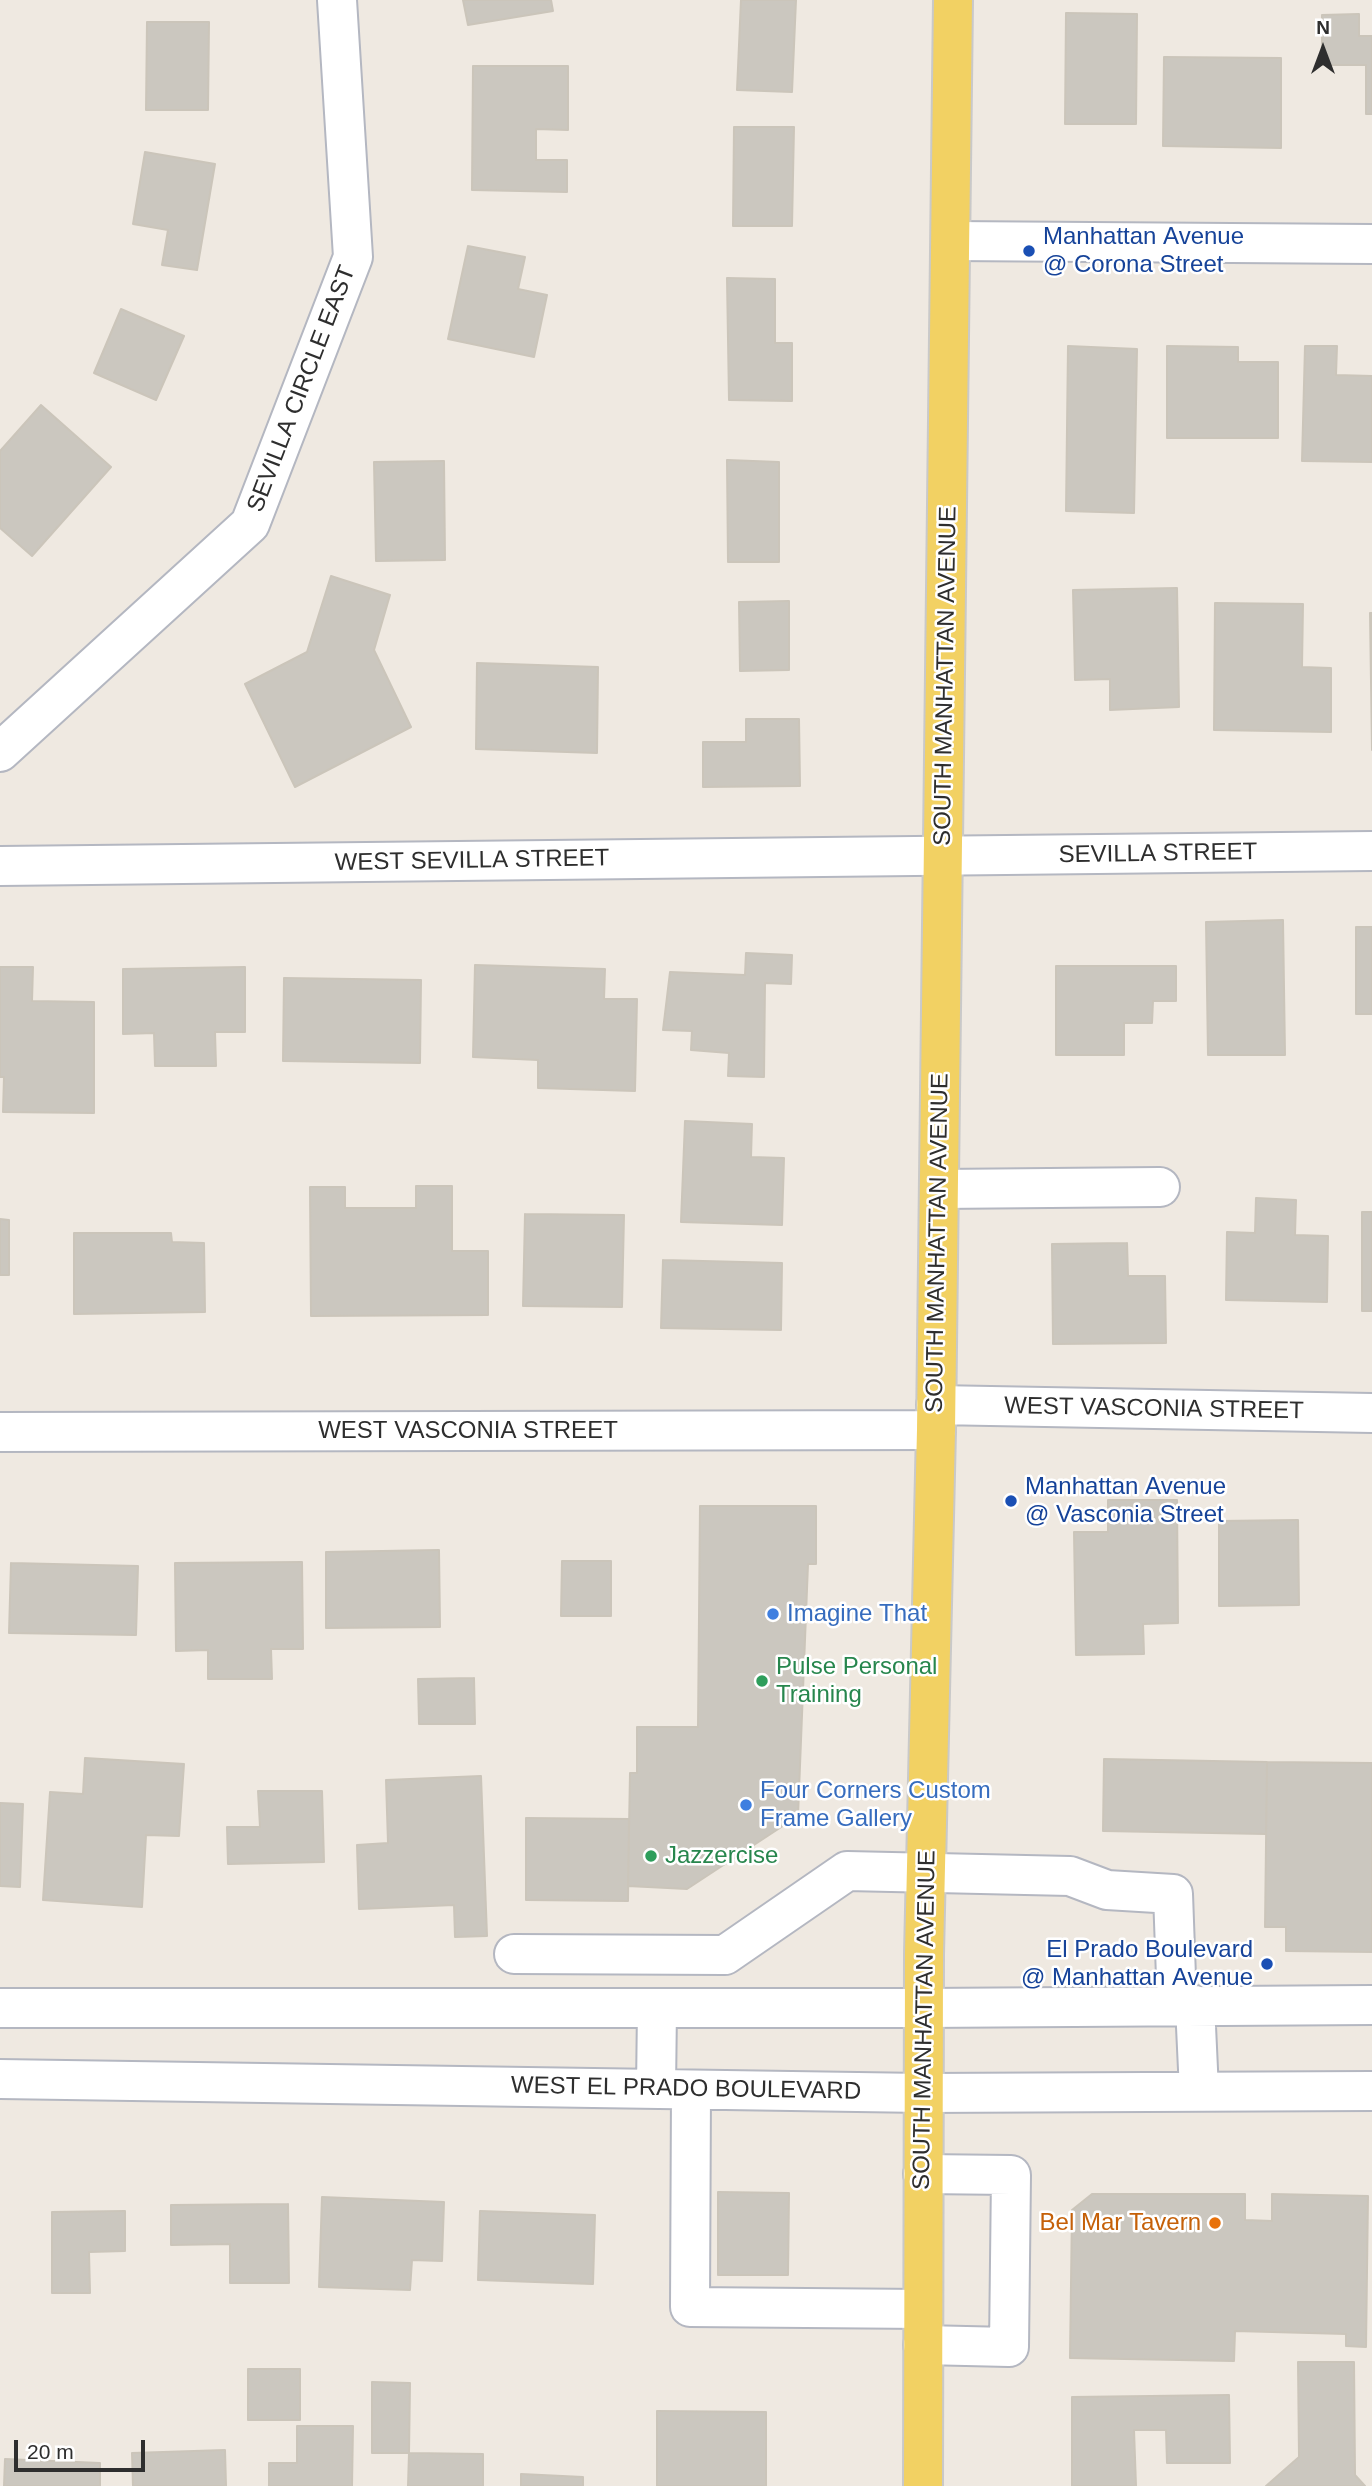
<!DOCTYPE html>
<style>
body{margin:0}
#map{position:relative;width:1372px;height:2486px;overflow:hidden;background:#efe9e1;font-family:Helvetica,sans-serif}
canvas{display:block}
.north{position:absolute;left:1288px;top:14px;width:70px;height:70px;-webkit-text-stroke:5px #fff;paint-order:stroke;rotate:0deg;font-size:19px;font-weight:700;line-height:28px;text-align:center;color:#2e2e2e}
.north::after{content:'';display:block;margin:auto;width:24px;height:32px;background:#2e2e2e;clip-path:polygon(50% 0,100% 100%,50% 72%,0 100%)}
.scale{position:absolute;left:14px;top:2440px;width:131px;height:32px;box-sizing:border-box;border:4px solid #2e2e2e;border-top:0;padding-left:9px;font-size:21px;line-height:24px;white-space:nowrap;color:#2e2e2e;-webkit-text-stroke:5px #fff;paint-order:stroke}
</style>
<div id="map">
<canvas width="1372" height="2486"></canvas>
<div class="north">N</div>
<div class="scale">20 m</div>
</div>
<script>
const c = document.querySelector('canvas').getContext('2d');
c.lineJoin = 'round';
function fill(path, color) {
  c.fillStyle = color;
  c.fill(path, 'evenodd');
}
function shape(rows) {
  const path = new Path2D();
  for (const r of rows) {
    path.moveTo(r[0], r[1]);
    for (let i = 2; i < r.length; i += 2) path.lineTo(r[i], r[i + 1]);
  }
  return path;
}
function stroke(path, color, width, dash) {
  c.strokeStyle = color;
  c.lineWidth = width;
  c.lineCap = dash ? 'butt' : 'round';
  c.setLineDash(dash || []);
  c.stroke(path);
}
function write(font, color, halo, rows, align = 'center') {
  c.font = font + ' Helvetica,sans-serif';
  c.lineWidth = 5;
  c.setLineDash([]);
  c.textBaseline = 'middle';
  c.strokeStyle = halo;
  c.fillStyle = color;
  for (const [text, x, y, turn = 0] of rows) {
    c.save();
    c.translate(x, y);
    c.rotate((+turn || 0) * Math.PI / 180);
    c.textAlign = isNaN(turn) ? turn : align;
    if (halo) c.strokeText(text, 0, 0);
    c.fillText(text, 0, 0);
    c.restore();
  }
}
const building = shape([
 [463,0,551,0,553,11,468,25,463,0],
 [741,0,796,0,792,92,737,90,741,0],
 [1066,13,1137,14,1136,124,1065,124,1066,13],
 [1359,14,1359,36,1372,36,1372,114,1366,114,1366,65,1322,65,1322,15,1359,14],
 [147,22,209,22,208,110,146,110,147,22],
 [1164,57,1281,58,1281,148,1163,146,1164,57],
 [473,66,568,66,568,130,536,129,536,160,567,160,567,192,472,190,473,66],
 [734,127,794,127,792,226,733,226,734,127],
 [145,152,215,164,197,270,162,265,168,230,133,224,145,152],
 [468,246,525,257,518,289,547,295,534,357,448,339,468,246],
 [727,278,775,279,775,343,792,343,792,401,729,400,727,278],
 [121,309,184,336,156,400,94,373,121,309],
 [1068,346,1137,349,1134,513,1066,511,1068,346],
 [1167,346,1238,347,1238,362,1278,362,1278,438,1167,438,1167,346],
 [1305,346,1337,346,1336,375,1372,376,1372,462,1302,461,1305,346],
 [41,405,111,467,32,556,0,528,0,451,41,405],
 [727,460,779,462,779,562,728,562,727,460],
 [444,461,445,560,376,561,374,462,444,461],
 [331,576,390,595,374,650,411,727,295,787,245,684,307,652,331,576],
 [1177,588,1179,707,1110,710,1110,679,1075,680,1073,590,1177,588],
 [789,601,789,670,740,671,739,602,789,601],
 [1215,603,1303,604,1302,667,1331,668,1331,732,1214,730,1215,603],
 [1370,613,1372,613,1372,750,1370,613],
 [477,663,598,667,597,753,476,749,477,663],
 [746,719,799,719,800,786,703,787,703,742,746,742,746,719],
 [1283,920,1285,1055,1208,1055,1206,922,1283,920],
 [1356,927,1372,927,1372,1014,1356,1014,1356,927],
 [746,953,792,955,791,984,765,983,764,1077,728,1076,729,1053,691,1050,692,1031,663,1030,670,972,745,975,746,953],
 [475,965,605,969,604,999,637,999,635,1091,538,1088,538,1060,473,1057,475,965],
 [1056,966,1176,966,1176,1001,1153,1001,1152,1023,1124,1023,1124,1055,1056,1055,1056,966],
 [0,967,33,967,32,1001,94,1002,94,1113,3,1112,4,1077,0,1077,0,967],
 [245,967,245,1032,215,1032,216,1066,155,1066,154,1033,123,1034,123,969,245,967],
 [284,978,421,980,420,1063,283,1061,284,978],
 [685,1121,752,1124,751,1157,784,1158,782,1225,681,1222,685,1121],
 [416,1186,452,1186,452,1251,488,1251,488,1315,311,1316,310,1187,345,1187,345,1208,416,1208,416,1186],
 [1256,1198,1296,1200,1295,1235,1328,1236,1327,1302,1226,1300,1227,1232,1255,1233,1256,1198],
 [1362,1212,1372,1212,1372,1311,1362,1311,1362,1212],
 [525,1214,624,1215,622,1307,523,1306,525,1214],
 [0,1219,9,1220,9,1275,0,1275,0,1219],
 [74,1233,171,1233,172,1242,204,1243,205,1312,74,1314,74,1233],
 [1127,1243,1128,1276,1165,1276,1166,1343,1053,1344,1052,1244,1127,1243],
 [663,1260,782,1263,781,1330,661,1328,663,1260],
 [1108,1500,1177,1500,1178,1623,1143,1624,1144,1654,1076,1655,1074,1532,1108,1532,1108,1500],
 [700,1506,816,1506,816,1564,808,1564,798,1816,687,1889,628,1886,630,1773,637,1773,637,1727,698,1727,700,1506],
 [1298,1520,1299,1605,1219,1606,1219,1521,1298,1520],
 [439,1550,440,1627,326,1628,326,1552,439,1550],
 [562,1561,611,1561,611,1616,561,1616,562,1561],
 [302,1562,303,1649,271,1649,272,1679,208,1679,208,1650,176,1651,175,1563,302,1562],
 [11,1563,138,1566,136,1635,9,1633,11,1563],
 [474,1678,475,1724,419,1724,418,1679,474,1678],
 [85,1758,184,1764,179,1836,146,1835,142,1907,43,1900,50,1792,83,1794,85,1758],
 [1104,1759,1267,1762,1266,1834,1103,1831,1104,1759],
 [1267,1762,1372,1763,1372,1952,1286,1951,1286,1927,1265,1927,1267,1762],
 [481,1776,487,1936,455,1937,454,1905,359,1909,357,1845,388,1843,386,1780,481,1776],
 [258,1791,322,1791,324,1862,228,1864,227,1827,260,1827,258,1791],
 [0,1803,23,1804,20,1887,0,1886,0,1803],
 [526,1818,629,1819,628,1901,526,1900,526,1818],
 [718,2192,789,2193,788,2275,718,2275,718,2192],
 [1092,2194,1245,2194,1245,2220,1272,2221,1272,2194,1368,2196,1366,2347,1346,2346,1346,2334,1235,2331,1234,2361,1070,2358,1072,2210,1092,2194],
 [322,2197,444,2202,442,2261,412,2260,410,2290,319,2287,322,2197],
 [288,2204,289,2283,230,2283,230,2244,171,2245,171,2205,288,2204],
 [125,2211,125,2251,89,2252,90,2293,52,2293,52,2212,125,2211],
 [480,2211,595,2215,593,2284,478,2280,480,2211],
 [1298,2362,1354,2362,1355,2475,1365,2486,1266,2486,1299,2457,1298,2362],
 [248,2369,300,2369,300,2420,248,2420,248,2369],
 [372,2382,410,2383,409,2453,372,2453,372,2382],
 [1229,2395,1230,2463,1167,2463,1166,2430,1134,2430,1136,2486,1072,2486,1072,2397,1229,2395],
 [657,2411,766,2412,766,2486,657,2486,657,2411],
 [297,2426,353,2426,352,2486,269,2486,269,2463,297,2463,297,2426],
 [225,2450,226,2486,133,2486,132,2453,225,2450],
 [409,2453,483,2454,483,2486,408,2486,409,2453],
 [5,2459,100,2463,100,2486,4,2486,5,2459],
 [521,2474,583,2477,583,2486,521,2486,521,2474]
]);
const minor = shape([
 [951,241,1372,244],
 [0,752,250,524,353,257,337,0],
 [0,866,1372,851],
 [939,1189,1160,1187],
 [936,1405,1372,1413],
 [0,1432,936,1430],
 [514,1954,725,1955,847,1871,1070,1876,1107,1890,1173,1894,1177,2005],
 [1195,2005,1199,2091],
 [0,2008,924,2008,1372,2005],
 [0,2079,923,2093,1372,2091],
 [656,2089,657,2008],
 [691,2090,690,2307,923,2309],
 [923,2174,1011,2175,1009,2347,923,2345]
]);
const major = shape([
 [923,2486,924,1954,936,1430,953,0]
]);
const markers = [
 [1029,251,7,"#1a4fb4"],
 [1011,1501,7,"#1a4fb4"],
 [773,1614,7,"#3f7fe0"],
 [762,1681,7,"#2e9e5b"],
 [746,1805,7,"#3f7fe0"],
 [651,1856,7,"#2e9e5b"],
 [1267,1964,7,"#1a4fb4"],
 [1215,2223,7,"#e8710a"]
];
const transitNames = [
 ["Manhattan Avenue",1043,237],
 ["@ Corona Street",1043,265],
 ["Manhattan Avenue",1025,1487],
 ["@ Vasconia Street",1025,1515],
 ["El Prado Boulevard",1253,1950,"right"],
 ["@ Manhattan Avenue",1253,1978,"right"]
];
const streetNames = [
 ["SEVILLA CIRCLE EAST",302,389,-69],
 ["SOUTH MANHATTAN AVENUE",946,676,-89],
 ["SEVILLA STREET",1158,854,-1],
 ["WEST SEVILLA STREET",472,861,-1],
 ["SOUTH MANHATTAN AVENUE",938,1243,-89],
 ["WEST VASCONIA STREET",1154,1409,1],
 ["WEST VASCONIA STREET",468,1431],
 ["SOUTH MANHATTAN AVENUE",925,2020,-89],
 ["WEST EL PRADO BOULEVARD",686,2089,1]
];
const shopNames = [
 ["Imagine That",787,1614],
 ["Four Corners Custom",760,1791],
 ["Frame Gallery",760,1819]
];
const leisureNames = [
 ["Pulse Personal",776,1667],
 ["Training",776,1695],
 ["Jazzercise",665,1856]
];
const foodNames = [
 ["Bel Mar Tavern",1201,2223]
];
fill(building, '#cbc7bf');
stroke(building, '#cbc5ba', 2);
stroke(minor, '#b4b7c1', 42);
stroke(major, '#c9c9c9', 42);
stroke(minor, '#fff', 38);
stroke(major, '#f2d163', 38);
for (const [x, y, r, color] of markers) {
  const dot = new Path2D();
  dot.arc(x, y, r, 0, 2 * Math.PI);
  c.fillStyle = color;
  c.fill(dot);
  stroke(dot, '#fff', 2.5);
}
write('24px', '#164399', '#fff', transitNames, 'left');
write('24px', '#2e2e2e', '#fff', streetNames);
write('24px', '#366cbe', '#fff', shopNames, 'left');
write('24px', '#27864d', '#fff', leisureNames, 'left');
write('24px', '#c56008', '#fff', foodNames, 'right');
</script>
